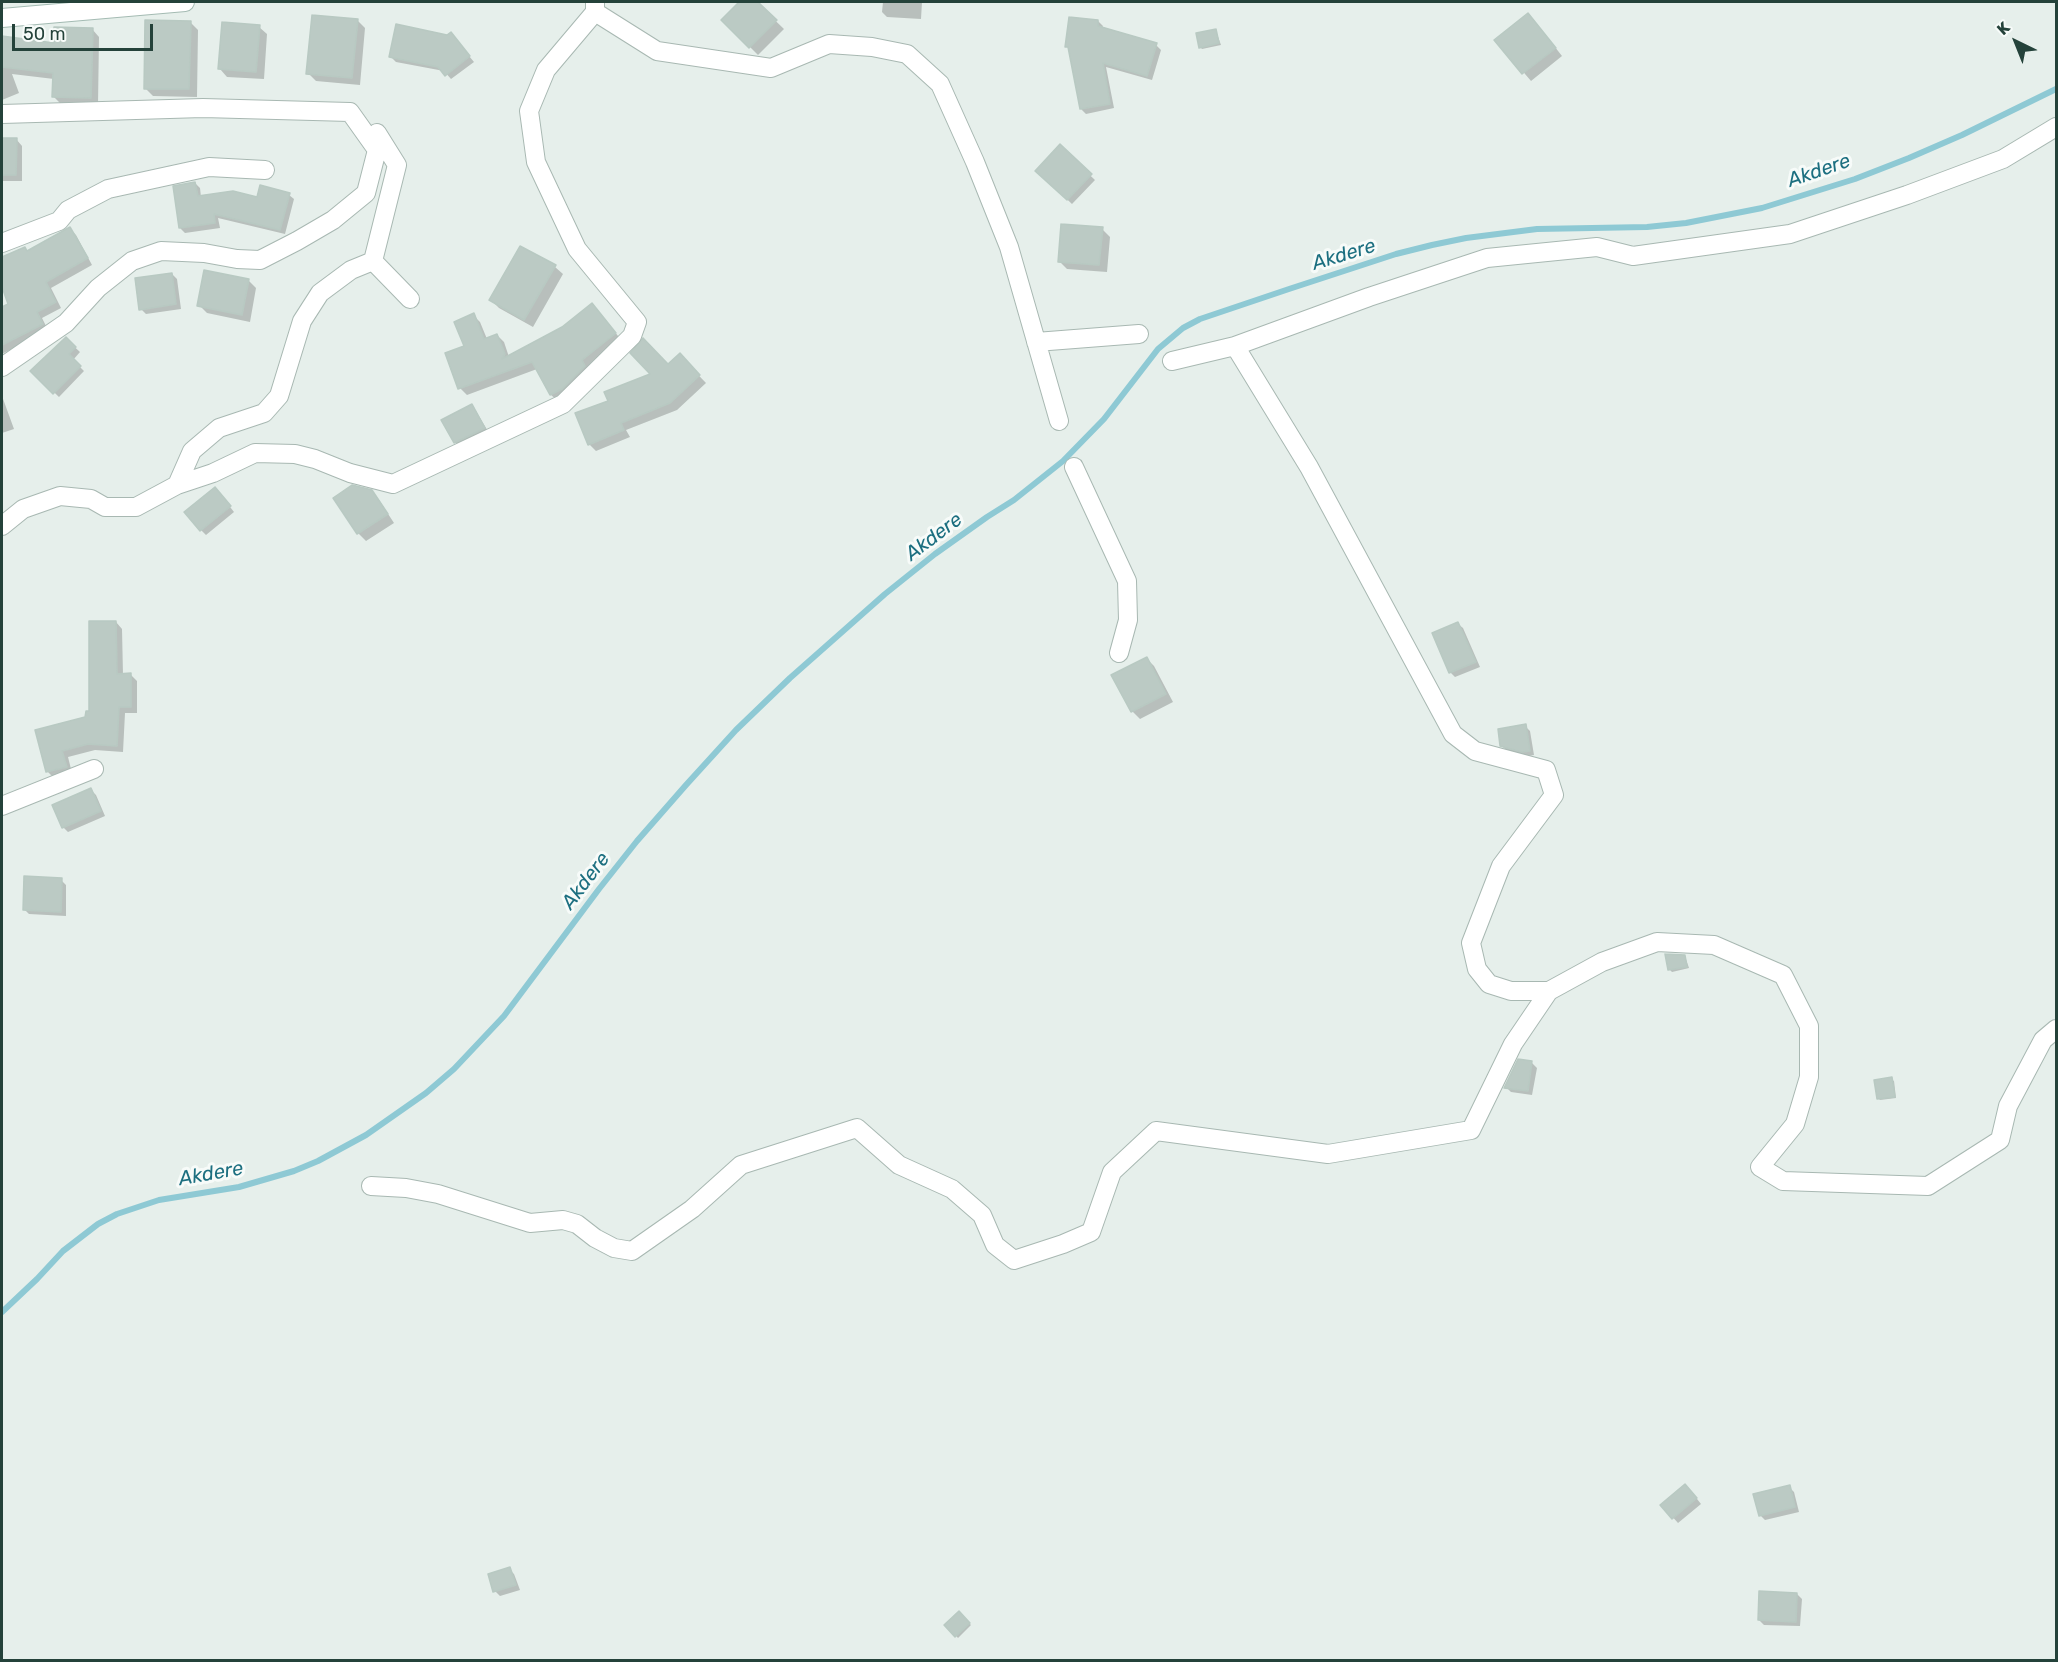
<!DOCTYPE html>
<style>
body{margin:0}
#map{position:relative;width:2058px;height:1662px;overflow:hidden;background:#e6efeb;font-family:Rubik,sans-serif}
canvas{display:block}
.frame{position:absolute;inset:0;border:3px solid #24423a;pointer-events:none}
.north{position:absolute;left:1986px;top:12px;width:60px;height:60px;-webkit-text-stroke:4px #f7fbf9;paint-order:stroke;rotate:317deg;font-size:16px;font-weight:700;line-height:24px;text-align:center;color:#24423a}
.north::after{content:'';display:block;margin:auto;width:21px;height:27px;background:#24423a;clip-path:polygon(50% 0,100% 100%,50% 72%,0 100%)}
.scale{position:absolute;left:12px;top:24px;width:141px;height:27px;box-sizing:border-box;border:3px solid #24423a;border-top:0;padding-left:8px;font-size:18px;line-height:21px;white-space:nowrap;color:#24423a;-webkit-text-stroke:4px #f7fbf9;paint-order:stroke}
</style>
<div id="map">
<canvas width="2058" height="1662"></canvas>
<div class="frame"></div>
<div class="north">K</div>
<div class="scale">50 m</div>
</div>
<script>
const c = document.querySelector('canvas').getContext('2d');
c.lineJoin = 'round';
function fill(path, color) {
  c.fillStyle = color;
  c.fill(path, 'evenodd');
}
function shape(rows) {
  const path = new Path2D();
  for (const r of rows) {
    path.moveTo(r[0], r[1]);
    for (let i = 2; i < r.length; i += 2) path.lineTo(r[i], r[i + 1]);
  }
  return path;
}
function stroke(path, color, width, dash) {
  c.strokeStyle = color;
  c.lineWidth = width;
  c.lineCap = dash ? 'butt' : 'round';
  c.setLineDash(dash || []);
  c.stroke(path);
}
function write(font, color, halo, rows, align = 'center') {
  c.font = font + ' Rubik,sans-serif';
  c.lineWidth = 6;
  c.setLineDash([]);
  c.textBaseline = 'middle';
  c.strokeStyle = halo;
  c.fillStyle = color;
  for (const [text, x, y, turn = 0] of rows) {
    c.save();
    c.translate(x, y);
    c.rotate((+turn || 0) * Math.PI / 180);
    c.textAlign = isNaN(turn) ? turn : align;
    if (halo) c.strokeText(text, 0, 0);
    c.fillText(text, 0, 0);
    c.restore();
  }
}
const shadow = shape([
 [741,2,756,2,784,29,758,55,723,20],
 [883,2,922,2,921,19,887,17,882,12],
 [357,20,365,28,360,85,316,81,308,73],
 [1098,21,1103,26,1102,29,1156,45,1161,50,1152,80,1106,67,1114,108,1086,114,1081,109,1070,49,1067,46],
 [190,22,198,30,197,97,153,96,145,88],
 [1536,23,1562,56,1531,81,1496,40],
 [259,27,267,34,264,79,227,77,220,69],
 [92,29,99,37,98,105,61,104,54,97,54,79,12,74,19,93,2,100,2,48,17,42,55,44],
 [1216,31,1221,45,1202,49,1200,47],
 [455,39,474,62,451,79,444,71,396,62,391,57],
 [2,139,16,139,22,146,22,181,2,181],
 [1060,147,1095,180,1072,204,1037,171],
 [195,183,200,188,201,197,258,199,289,195,294,199,285,234,218,218,220,228,185,233,180,228],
 [70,229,76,235,92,265,51,288,61,308,42,318,48,330,2,354,2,309,10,304,2,283,2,259,25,249,28,252],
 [1102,229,1110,237,1107,272,1067,269,1059,261],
 [555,267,563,274,533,327,499,308,491,300],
 [172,274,177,279,181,309,146,314,141,309],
 [248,280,256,288,250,322,207,313,199,305],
 [599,312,622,341,558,401,551,395,537,369,467,395,460,388,473,315,480,322,487,339,497,335,504,342,509,357],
 [66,339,80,352,73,360,84,371,59,397,32,371],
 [680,356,706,383,677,410,626,430,630,437,596,451,589,444,609,401,668,366],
 [2,396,14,429,2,433],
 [471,406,476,411,489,433,460,447,455,442],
 [371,492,379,500,394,523,366,541,358,533,335,498],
 [220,494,234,512,206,535,201,530],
 [116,622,122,629,123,675,131,675,137,681,137,713,125,713,123,752,95,750,68,757,72,773,54,778,47,771,37,731,87,718,90,713],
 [1458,624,1463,628,1480,667,1455,677,1450,672,1434,634],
 [1146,658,1154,666,1173,702,1140,719,1132,711,1113,675],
 [1525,726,1530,731,1534,755,1528,756,1507,751,1501,745],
 [91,790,96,795,105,816,68,832,63,827],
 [61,880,66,885,66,916,29,914,24,909],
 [1685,956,1689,968,1672,972,1670,970],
 [1532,1063,1537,1068,1532,1095,1511,1092,1506,1087],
 [1891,1079,1894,1081,1896,1098,1880,1100,1878,1098],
 [1789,1487,1794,1492,1799,1512,1765,1520,1760,1515],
 [1690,1490,1701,1504,1678,1523,1662,1505],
 [509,1569,514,1574,520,1590,500,1596,495,1591],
 [1797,1594,1802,1599,1800,1626,1764,1625,1759,1620],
 [959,1613,971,1625,958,1638,946,1625]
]);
const stream = shape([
 [2,1312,37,1279,63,1251,98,1224,117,1214,159,1200,239,1187,294,1171,318,1161,366,1135,426,1093,454,1069,504,1016,599,889,637,841,686,785,736,730,790,678,885,594,935,554,987,517,1014,500,1063,461,1104,419,1158,349,1183,328,1200,319,1289,289,1396,254,1432,245,1466,238,1537,229,1647,227,1686,223,1762,208,1855,179,1909,158,1962,135,2056,89]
]);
const building = shape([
 [739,2,758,2,777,20,749,48,721,20,739,2],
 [1528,13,1556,48,1522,74,1494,40,1528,13],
 [312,15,358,19,352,78,306,74,312,15],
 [1069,17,1098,20,1098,26,1157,43,1147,76,1103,63,1110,104,1080,109,1068,47,1065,47,1069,17],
 [145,20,191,21,189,89,144,89,145,20],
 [222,22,260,25,256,72,218,69,222,22],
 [396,24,447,35,451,32,470,56,445,76,438,67,389,57,396,24],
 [54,27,93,28,91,98,52,97,53,73,2,67,2,36,54,43,54,27],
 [1216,29,1219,43,1199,48,1196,33,1216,29],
 [2,138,17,138,16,175,2,175,2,138],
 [1060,144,1092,174,1067,200,1035,171,1060,144],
 [195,182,198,196,233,191,257,197,260,185,290,193,280,230,214,214,215,223,179,228,173,186,195,182],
 [1061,224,1103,227,1099,265,1058,262,1061,224],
 [70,227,88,258,46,282,56,302,37,312,43,324,2,345,2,307,8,304,2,287,2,257,25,247,27,251,70,227],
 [520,246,556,265,524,320,489,300,520,246],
 [204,270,249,279,242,315,197,306,204,270],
 [172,273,176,304,139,310,135,278,172,273],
 [592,303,616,333,582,360,585,366,562,389,550,395,532,362,458,389,445,353,464,346,454,322,474,313,484,339,497,334,505,354,502,359,562,327,592,303],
 [66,337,76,347,69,354,81,366,53,394,30,371,66,337],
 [643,338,668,364,680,353,700,375,670,403,621,423,624,430,588,445,575,413,608,401,604,392,650,374,630,353,643,338],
 [472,404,485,428,454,443,441,420,472,404],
 [352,485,372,490,388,514,357,534,333,498,352,485],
 [215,487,231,506,200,531,184,512,215,487],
 [89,621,116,621,117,674,131,673,131,707,119,707,117,746,88,744,62,751,67,767,46,772,35,730,85,717,86,711,89,711,89,621],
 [1458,622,1476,662,1449,673,1432,633,1458,622],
 [1147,657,1166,694,1131,712,1111,675,1147,657],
 [1526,724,1530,751,1522,752,1500,746,1498,729,1526,724],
 [91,788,101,811,62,828,52,805,91,788],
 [24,876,62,878,61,912,23,910,24,876],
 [1665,954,1685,955,1687,967,1668,970,1665,954],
 [1518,1059,1532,1061,1528,1091,1504,1088,1518,1059],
 [1892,1077,1895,1097,1877,1099,1874,1080,1892,1077],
 [1685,1484,1697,1498,1672,1519,1660,1505,1685,1484],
 [1790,1485,1795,1507,1759,1516,1753,1494,1790,1485],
 [510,1567,516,1585,493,1592,488,1574,510,1567],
 [1759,1591,1797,1593,1796,1622,1758,1620,1759,1591],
 [959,1611,970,1623,955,1637,944,1625,959,1611]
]);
const street = shape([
 [595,12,657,51,771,68,829,44,872,47,907,54,940,84,975,162,1009,247,1059,421],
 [2,114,203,108,350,112,377,150,366,193,333,220,297,241,260,260,237,259,204,253,161,251,132,261,98,288,66,323,2,367],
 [377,133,397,165,373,261,410,299],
 [2,243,59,221,68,210,108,189,209,167,265,170],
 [1036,342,1139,334],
 [1235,346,1369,297,1487,258,1597,247,1633,256,1790,234,1907,195,2003,159,2056,127],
 [1172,361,1235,346,1309,467,1453,734,1475,751,1546,770,1554,795,1501,866,1471,943,1477,969,1489,984,1511,991,1549,991,1602,962,1657,942,1714,945,1783,975,1809,1026,1809,1077,1795,1124,1760,1167,1783,1181,1928,1186,2000,1140,2008,1106,2043,1040,2056,1029],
 [1074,467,1127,581,1128,620,1119,653],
 [177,485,213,473,255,453,295,454,315,459,350,473,393,484,563,404,632,336,637,322,577,249,536,162,529,111,546,70,595,12,595,2],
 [2,526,23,509,60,496,91,499,105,507,136,507,177,485,192,451,219,428,264,413,279,396,302,321,320,293,351,270,373,261],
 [2,806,94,769],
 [371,1186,406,1188,438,1194,530,1223,563,1220,577,1224,595,1238,614,1248,632,1251,692,1209,741,1165,857,1128,899,1165,952,1189,982,1215,995,1245,1014,1260,1063,1244,1091,1232,1112,1172,1156,1131,1328,1154,1471,1130,1513,1044,1549,991]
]);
const secondary = shape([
 [2,18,185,2]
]);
const waterNames = [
 ["Akdere",1819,171,-19],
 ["Akdere",1344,255,-17],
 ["Akdere",934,537,-37],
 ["Akdere",586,881,-53],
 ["Akdere",211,1174,-10]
];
fill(shadow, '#0003');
stroke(stream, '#8ec9d4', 6);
fill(building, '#bbcac4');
stroke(building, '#b8c9c2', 1.5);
stroke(street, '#a8b8b2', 20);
stroke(secondary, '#a4bbb3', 20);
stroke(street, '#fff', 18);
stroke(secondary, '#fff', 18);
write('italic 20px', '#1c6f80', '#f7fbf9', waterNames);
</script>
